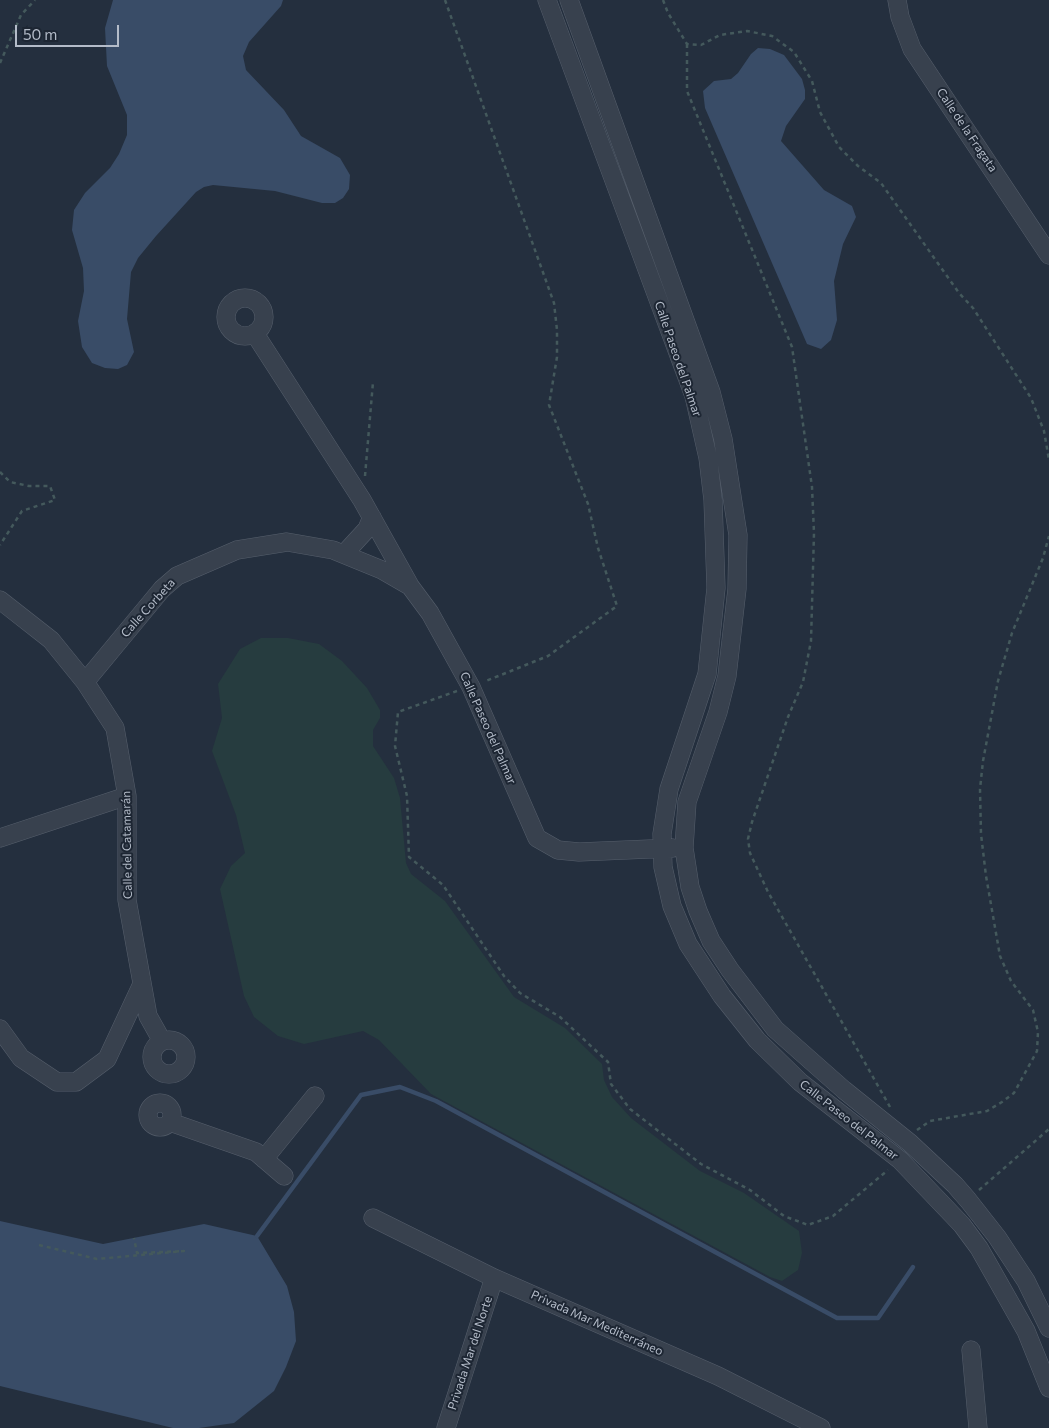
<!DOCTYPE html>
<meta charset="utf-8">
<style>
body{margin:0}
#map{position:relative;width:1049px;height:1428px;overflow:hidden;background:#242f3e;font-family:Commissioner,sans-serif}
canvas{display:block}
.scale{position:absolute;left:15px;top:25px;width:104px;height:22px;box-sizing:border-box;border:2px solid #b4bcc9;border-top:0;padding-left:6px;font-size:15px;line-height:18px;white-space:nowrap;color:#b4bcc9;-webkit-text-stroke:4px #1d2633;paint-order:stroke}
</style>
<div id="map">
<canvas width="1049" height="1428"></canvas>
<div class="scale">50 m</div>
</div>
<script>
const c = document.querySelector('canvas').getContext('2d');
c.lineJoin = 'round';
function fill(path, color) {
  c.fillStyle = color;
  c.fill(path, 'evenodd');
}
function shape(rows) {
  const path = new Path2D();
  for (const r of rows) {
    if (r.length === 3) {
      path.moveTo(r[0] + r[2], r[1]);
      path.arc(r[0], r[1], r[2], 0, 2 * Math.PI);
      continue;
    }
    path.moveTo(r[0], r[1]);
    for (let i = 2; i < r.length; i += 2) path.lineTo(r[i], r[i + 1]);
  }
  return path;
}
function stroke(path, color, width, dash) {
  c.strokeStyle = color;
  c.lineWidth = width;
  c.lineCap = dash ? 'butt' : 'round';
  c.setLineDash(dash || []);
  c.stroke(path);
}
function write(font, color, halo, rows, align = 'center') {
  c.font = font + ' Commissioner,sans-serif';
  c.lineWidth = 4;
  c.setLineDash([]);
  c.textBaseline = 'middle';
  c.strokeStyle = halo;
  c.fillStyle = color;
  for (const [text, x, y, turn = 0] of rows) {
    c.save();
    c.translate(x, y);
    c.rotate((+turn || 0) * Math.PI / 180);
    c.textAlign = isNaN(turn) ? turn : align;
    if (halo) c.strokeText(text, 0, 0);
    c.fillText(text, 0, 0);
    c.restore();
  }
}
const green = shape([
 [261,638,288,638,319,644,342,661,367,688,380,710,380,718,373,730,373,746,394,778,400,798,406,863,411,874,445,901,514,997,565,1028,602,1064,604,1080,612,1097,631,1118,700,1171,744,1193,799,1231,802,1253,798,1270,782,1281,770,1277,431,1094,379,1040,363,1031,304,1044,278,1036,254,1017,244,996,220,889,231,866,245,853,236,815,212,751,222,718,218,684,240,649]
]);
const water = shape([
 [113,0,283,0,281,6,249,42,243,56,246,70,284,110,301,136,340,158,350,175,349,189,343,198,335,203,322,203,275,191,213,185,204,187,196,192,156,236,138,258,131,272,127,319,134,352,127,365,118,369,105,368,92,363,82,347,78,321,84,291,83,268,72,230,74,210,85,193,110,168,119,154,127,135,127,115,107,66,105,28],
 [758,48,770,49,784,55,802,79,805,90,805,99,786,126,781,141,824,190,852,206,856,217,843,244,834,281,837,320,831,340,821,349,807,344,705,108,703,91,714,81,731,79,738,73,751,54],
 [0,1221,103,1244,204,1224,257,1236,287,1286,294,1312,296,1341,286,1367,274,1391,234,1423,199,1428,173,1428,0,1386]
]);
const stream = shape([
 [257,1236,361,1095,400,1087,436,1101,837,1318,878,1318,913,1267]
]);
const path = shape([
 [445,0,554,303,557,330,557,357,549,405,588,504,598,548,617,606,548,656,486,681],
 [663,0,668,13,687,44,701,45,720,35,747,31,772,36,794,52,812,81,820,112,839,147,858,166,881,183,959,293,973,308,1031,398,1044,431,1049,460],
 [687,44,687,91,792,347,812,487,814,533,811,641,803,682,788,717,752,822,748,839,750,853,768,892,890,1107],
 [0,63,21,15,35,0],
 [0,472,10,482,29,486,50,486,55,500,22,511,0,545],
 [365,476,373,382],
 [457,691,398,712,395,746,407,796,409,857,443,885,504,976,520,993,560,1017,608,1062,611,1084,630,1109,701,1164,750,1190,784,1216,808,1225,833,1216,888,1170],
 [917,1130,930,1121,987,1111,1002,1102,1014,1093,1037,1051,1038,1032,1033,1010,1011,981,1000,956,986,876,981,834,980,789,983,761,998,681,1012,633,1043,558,1049,536],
 [979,1190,1049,1129],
 [39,1245,97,1259,184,1251,137,1253,134,1238]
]);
const minor = shape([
 [547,0,694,396,708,458,713,500,716,588,707,674,669,789,662,834,663,867,672,906,688,944,722,996,757,1040,800,1082,900,1160,962,1225,979,1248,1026,1331,1049,1388],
 [569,0,711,392,723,439,738,535,737,589,727,676,718,712,687,802,684,848,690,887,698,911,711,941,730,970,775,1029,844,1090,910,1143,955,1185,968,1200,997,1237,1026,1281,1049,1328],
 [897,0,900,17,912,49,1049,255],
 [245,317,19],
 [255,334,362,500,410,586,430,613,471,687,537,838,558,850,579,852,673,848],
 [344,554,367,529,372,517],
 [0,600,51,640,85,682,115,728,127,796,127,900,148,1016,162,1041],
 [85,682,162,589,177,576,237,550,287,542,333,550,382,570,408,585],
 [0,838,127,796],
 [0,1029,21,1058,57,1082,76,1082,107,1059,142,984],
 [169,1057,17],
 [160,1115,12],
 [170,1122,256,1152,284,1176],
 [264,1159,315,1096],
 [373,1218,494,1278,718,1376,821,1428],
 [971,1350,978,1428],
 [446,1428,494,1278]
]);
const streetNames = [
 ["Calle de la Fragata",967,130,56],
 ["Calle Paseo del Palmar",678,359,71],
 ["Calle Corbeta",148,608,-48],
 ["Calle Paseo del Palmar",488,728,66],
 ["Calle del Catamarán",127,845,-91],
 ["Calle Paseo del Palmar",849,1120,38],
 ["Privada Mar Mediterráneo",597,1323,24],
 ["Privada Mar del Norte",470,1353,-72]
];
fill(green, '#263c3f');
fill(water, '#394c67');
stroke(stream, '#394c67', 4.5);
stroke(minor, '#565f6c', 19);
stroke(path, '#44595c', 2.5, [4, 4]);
stroke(minor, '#38414e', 18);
write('12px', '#b4bcc9', '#1d2633', streetNames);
</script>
